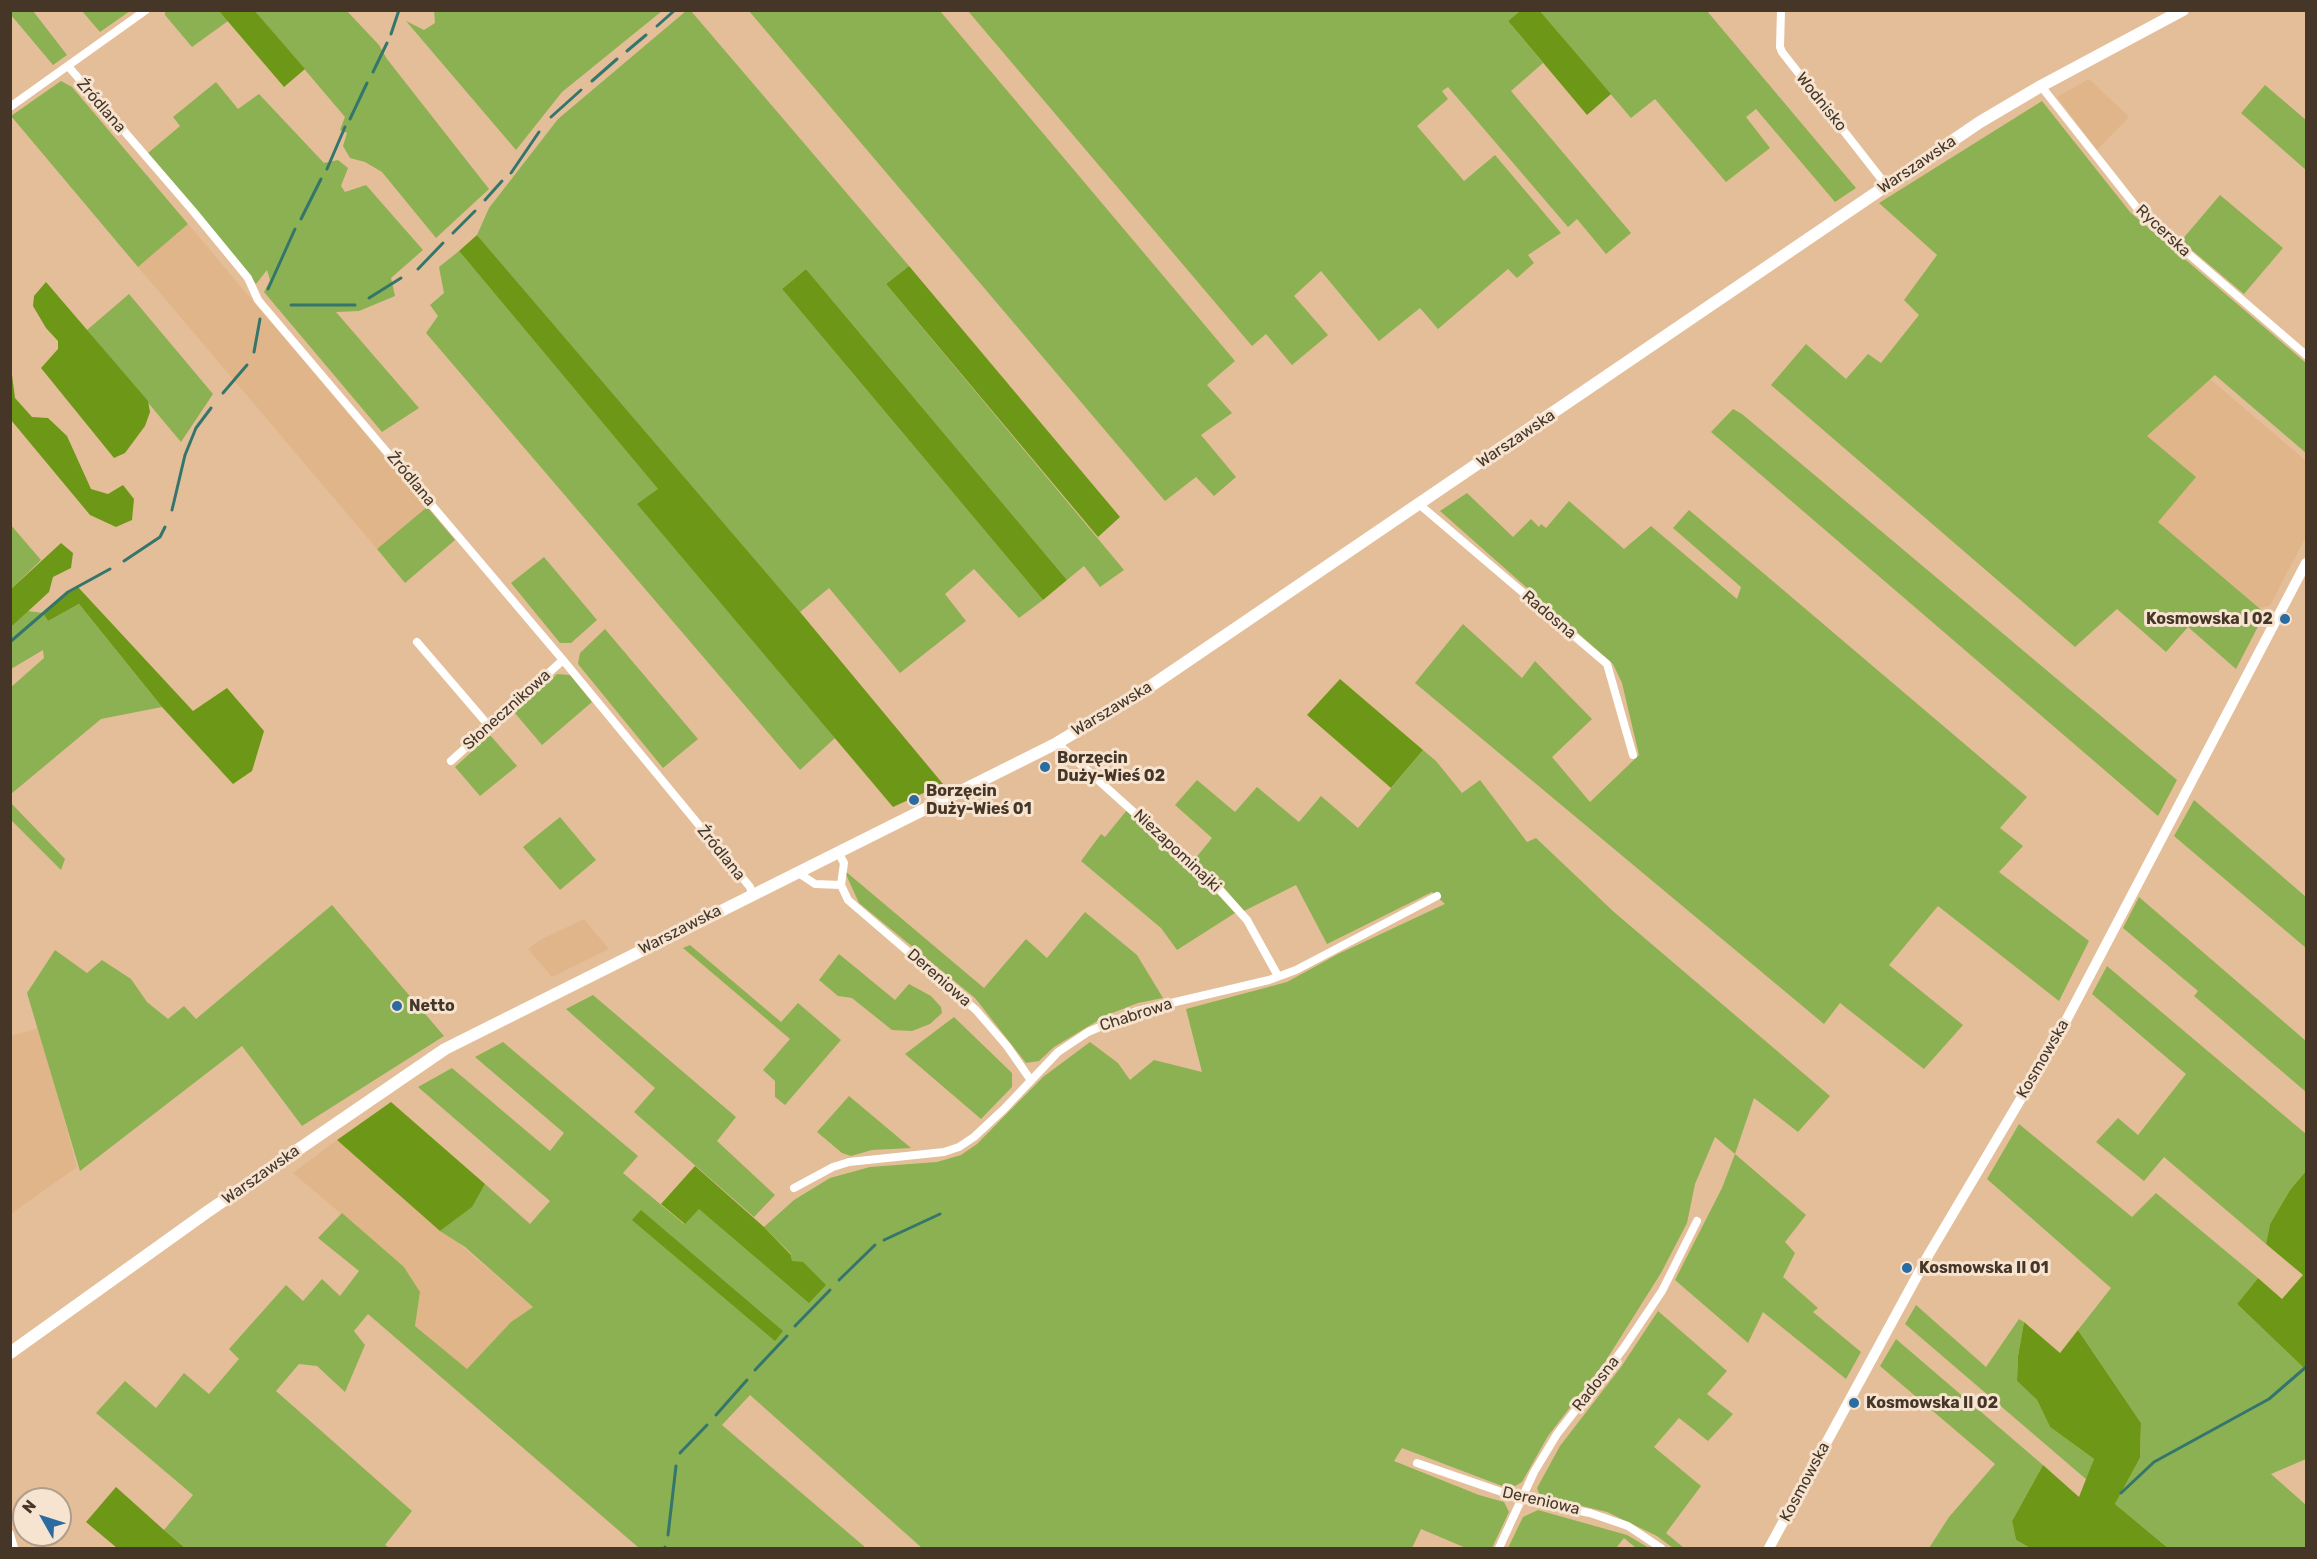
<!DOCTYPE html>
<meta charset="utf-8">
<style>
body{margin:0}
#map{position:relative;width:2317px;height:1559px;overflow:hidden;background:#e4be98;font-family:Rubik,sans-serif}
canvas{display:block}
.frame{position:absolute;inset:0;border:12px solid #453627;pointer-events:none}
.north{position:absolute;left:12px;top:1487px;width:60px;height:60px;box-sizing:border-box;background:#f6e3d0;border:2px solid #af9e8c;border-radius:50%;rotate:309deg;font-size:16px;font-weight:700;line-height:24px;text-align:center;color:#453627}
.north::after{content:'';display:block;margin:auto;width:21px;height:27px;background:#2a6ba1;clip-path:polygon(50% 0,100% 100%,50% 72%,0 100%)}
</style>
<div id="map">
<canvas width="2317" height="1559"></canvas>
<div class="frame"></div>
<div class="north">N</div>
</div>
<script>
const c = document.querySelector('canvas').getContext('2d');
c.lineJoin = 'round';
function fill(path, color) {
  c.fillStyle = color;
  c.fill(path, 'evenodd');
}
function shape(rows) {
  const path = new Path2D();
  for (const r of rows) {
    path.moveTo(r[0], r[1]);
    for (let i = 2; i < r.length; i += 2) path.lineTo(r[i], r[i + 1]);
  }
  return path;
}
function stroke(path, color, width, dash) {
  c.strokeStyle = color;
  c.lineWidth = width;
  c.lineCap = dash ? 'butt' : 'round';
  c.setLineDash(dash || []);
  c.stroke(path);
}
function write(font, color, halo, rows, align = 'center') {
  c.font = font + ' Rubik,sans-serif';
  c.lineWidth = 6;
  c.setLineDash([]);
  c.textBaseline = 'middle';
  c.strokeStyle = halo;
  c.fillStyle = color;
  for (const [text, x, y, turn = 0] of rows) {
    c.save();
    c.translate(x, y);
    c.rotate((+turn || 0) * Math.PI / 180);
    c.textAlign = isNaN(turn) ? turn : align;
    if (halo) c.strokeText(text, 0, 0);
    c.fillText(text, 0, 0);
    c.restore();
  }
}
const built = shape([
 [2089,79,2129,117,2097,150,2057,97],
 [188,224,427,507,377,549,138,267],
 [2210,379,2306,461,2306,536,2270,606,2260,608,2158,522,2147,436],
 [584,919,609,949,552,977,528,949,540,940],
 [39,1028,77,1167,11,1214,11,1036],
 [337,1140,533,1307,511,1322,466,1370,415,1325,420,1292,404,1267,293,1173]
]);
const green = shape([
 [10,11,33,11,67,55,53,65,11,15],
 [82,11,130,11,100,32],
 [165,11,219,11,228,21,192,47,165,15],
 [255,11,347,11,379,45,387,59,489,189,436,238,382,172,365,162,350,158,343,146,347,133,340,130,345,117],
 [434,11,434,10,662,11,562,92,516,150,406,21,424,30,435,23],
 [686,11,691,11,909,266,886,284,1124,570,1100,587,1084,566,1067,580,806,269,782,289,1043,600,1019,618,974,569,945,594,966,621,900,673,829,588,800,612,477,235,489,208,558,119],
 [749,11,940,11,1235,361,1207,385,1232,413,1201,435,1236,477,1214,496,1196,477,1165,501],
 [968,11,1520,11,1508,21,1543,63,1511,91,1631,233,1606,254,1577,219,1568,227,1448,87,1442,91,1448,99,1417,126,1464,181,1495,155,1561,233,1528,255,1534,263,1517,278,1508,269,1438,329,1420,308,1379,341,1321,271,1294,296,1328,335,1292,365,1266,334,1252,346],
 [1540,11,1707,11,1856,188,1835,202,1756,109,1746,117,1770,148,1726,182,1655,99,1631,118],
 [61,81,72,87,188,224,138,267,11,116],
 [216,82,238,109,259,94,324,163,338,160,348,168,341,186,345,192,366,185,423,250,391,278,395,296,359,311,336,312,419,408,382,432,264,292,270,280,267,270,256,284,148,153,180,126,173,117],
 [2265,85,2306,120,2306,170,2241,113],
 [2042,101,2130,212,2306,363,2306,453,2215,375,2147,436,2196,477,2158,522,2265,613,2236,669,2188,627,2166,652,2117,609,2075,647,1771,385,1806,344,1846,379,1868,354,1881,363,1919,315,1904,300,1937,255,1879,203],
 [2220,195,2283,248,2244,294,2181,241],
 [459,251,659,490,638,504,835,738,800,770,426,333,438,316,430,305,444,293,439,267],
 [129,294,213,394,181,442,87,330],
 [1733,409,1742,414,2177,780,2158,816,1711,432],
 [1467,493,1513,537,1531,519,1539,527,1541,524,1546,528,1569,501,1624,549,1651,526,1737,599,1741,587,1673,528,1689,510,2027,797,2000,828,2023,846,1999,872,2089,941,2059,1001,1938,906,1889,965,1963,1025,1924,1069,1840,1003,1824,1024,1415,683,1463,624,1522,678,1535,661,1592,719,1552,757,1590,802,1639,755,1622,683,1613,664,1440,511],
 [427,507,455,540,405,583,377,549],
 [10,524,41,560,11,589,10,589],
 [544,557,597,620,571,643,560,643,511,583],
 [79,604,162,707,101,719,11,794,10,688,44,658,43,650,11,669,11,627,28,611,43,613,48,621],
 [605,629,698,739,663,768,578,664,580,653],
 [557,674,570,675,592,702,542,745,514,712],
 [490,735,517,766,480,796,455,767],
 [1423,750,1436,761,1462,793,1480,780,1527,842,1536,838,1614,912,1830,1096,1798,1132,1754,1098,1735,1154,1806,1215,1785,1242,1795,1253,1783,1277,1818,1308,1813,1312,1861,1352,1846,1379,1763,1312,1748,1343,1675,1280,1722,1188,1735,1154,1715,1137,1695,1184,1687,1223,1661,1273,1605,1362,1548,1436,1522,1482,1510,1489,1402,1448,1394,1461,1479,1495,1504,1502,1509,1512,1492,1548,1466,1548,1421,1529,1412,1548,922,1548,750,1395,722,1425,866,1548,639,1548,368,1314,354,1331,365,1345,345,1392,317,1366,299,1364,276,1391,412,1511,385,1545,389,1548,185,1548,164,1530,193,1495,96,1413,125,1381,156,1408,184,1373,209,1394,239,1359,229,1349,286,1285,303,1301,322,1279,340,1296,359,1271,318,1238,342,1213,404,1267,420,1292,415,1326,467,1369,511,1322,533,1307,465,1247,440,1231,471,1207,485,1184,530,1224,550,1201,418,1087,452,1068,550,1151,564,1133,475,1057,503,1042,638,1156,623,1173,684,1224,699,1208,792,1261,791,1254,764,1227,794,1200,830,1178,870,1167,937,1162,961,1155,977,1144,1043,1077,1090,1042,1118,1063,1130,1080,1154,1060,1202,1072,1186,1009,1287,982,1338,954,1445,904,1432,892,1327,944,1296,885,1244,911,1221,884,1194,860,1212,838,1175,805,1197,780,1235,812,1257,787,1299,822,1321,796,1358,828],
 [2194,800,2306,897,2306,948,2174,836],
 [11,803,65,859,61,870,11,820],
 [1127,810,1205,881,1235,913,1177,950,1161,928,1081,861,1101,834,1105,837],
 [560,817,596,860,560,890,523,847],
 [844,870,984,988,1026,939,1047,958,1085,912,1137,955,1163,998,1138,1003,1107,1015,1054,1047,1039,1061,1026,1063,975,998,859,903],
 [2139,897,2306,1041,2306,1092,2194,996,2198,991,2123,928],
 [332,905,444,1036,302,1126,242,1046,80,1171,27,993,55,950,87,973,102,960,131,979,147,1002,168,1019,184,1006,196,1019],
 [690,945,781,1022,798,1003,841,1040,785,1105,775,1097,775,1081,763,1070,790,1039,683,948],
 [839,954,895,1000,909,984,931,996,941,1007,942,1013,930,1024,912,1031,892,1030,852,998,838,996,819,980],
 [2107,966,2306,1134,2306,1171,2290,1190,2270,1224,2266,1244,2164,1157,2144,1181,2096,1142,2118,1118,2138,1135,2186,1074,2092,994],
 [593,995,736,1117,717,1141,775,1195,754,1217,634,1112,655,1088,566,1009],
 [954,1017,1012,1073,1012,1087,981,1119,905,1054],
 [849,1096,911,1148,872,1150,851,1156,842,1153,817,1132],
 [2019,1124,2132,1217,2156,1193,2258,1278,2237,1304,2306,1370,2306,1459,2271,1474,2306,1505,2306,1548,2168,1548,2115,1504,2140,1458,2141,1423,2078,1330,2111,1288,1987,1179],
 [1916,1305,1986,1367,2019,1319,2024,1322,2018,1356,2017,1381,2037,1400,2050,1427,2094,1459,2087,1480,1905,1324],
 [1658,1311,1727,1371,1707,1394,1733,1414,1708,1441,1679,1418,1654,1447,1701,1486,1666,1533,1684,1548,1673,1548,1657,1536,1607,1512,1540,1496,1537,1488,1560,1446,1621,1367],
 [1896,1339,2043,1465,2012,1521,2016,1540,2030,1548,1929,1548,1949,1517,1995,1464,1880,1366],
 [1538,1510,1627,1535,1649,1548,1636,1548,1624,1538,1616,1548,1508,1548,1523,1517]
]);
const forest = shape([
 [219,11,255,11,305,69,284,87],
 [1520,11,1540,11,1611,94,1587,115,1508,21],
 [477,235,800,612,943,784,893,807,637,504,658,489,459,251],
 [909,266,1120,517,1098,537,886,284],
 [806,269,1067,580,1043,600,782,289],
 [46,282,148,401,150,412,145,426,125,453,114,458,41,368,58,349,58,341,46,328,33,306,34,296],
 [10,359,15,398,32,417,48,418,67,436,91,489,108,494,123,485,134,499,132,520,116,527,90,515,11,420],
 [61,543,73,553,71,568,53,577,49,592,11,627,11,589],
 [77,586,193,711,227,688,264,731,252,771,233,784,162,707,79,604,48,621,43,613],
 [1340,679,1423,750,1391,788,1307,715],
 [391,1102,485,1184,472,1207,440,1231,337,1140],
 [695,1166,764,1227,791,1255,792,1261,803,1262,826,1285,809,1303,699,1209,685,1224,661,1204],
 [2306,1171,2306,1370,2237,1304,2258,1278,2282,1299,2303,1275,2266,1244,2270,1224,2290,1190],
 [641,1210,783,1331,775,1341,632,1220],
 [2024,1322,2060,1353,2078,1330,2141,1423,2140,1458,2115,1504,2168,1548,2030,1548,2016,1540,2012,1521,2043,1465,2079,1497,2094,1459,2050,1427,2037,1400,2017,1381,2018,1356],
 [116,1487,164,1530,185,1548,117,1548,86,1522]
]);
const stream = shape([
 [657,26,675,10],
 [391,34,399,10],
 [627,51,646,35],
 [373,72,387,43],
 [592,81,617,59],
 [551,117,581,90],
 [350,119,367,83],
 [327,169,345,127],
 [511,173,539,132],
 [485,200,502,181],
 [301,219,321,179],
 [453,233,475,211],
 [418,269,443,243],
 [268,289,295,229],
 [369,298,401,278],
 [291,305,355,305],
 [254,352,260,319],
 [223,393,247,365],
 [172,510,185,455,196,428,211,408],
 [124,561,160,537,165,527],
 [10,642,68,592,110,569],
 [884,1240,940,1214],
 [839,1280,875,1245],
 [795,1326,830,1290],
 [755,1370,787,1336],
 [716,1415,747,1380],
 [680,1453,707,1425],
 [2121,1493,2154,1462,2269,1399,2306,1367],
 [668,1535,676,1466],
 [665,1548,665,1547]
]);
const minor = shape([
 [1781,10,1780,47,1782,52,1886,185],
 [68,66,193,211,248,278,258,300,563,660,750,887,752,894],
 [2041,86,2141,213,2306,355],
 [10,107,146,10],
 [1420,505,1607,664,1633,755],
 [417,642,489,726],
 [1057,743,1219,889,1247,920,1278,976],
 [451,761,563,660],
 [838,852,844,863,841,885,848,900,976,1010,1007,1046,1030,1079],
 [797,872,815,884,841,885],
 [794,1188,833,1167,849,1162,944,1152,959,1147,974,1137,1004,1109,1058,1052,1088,1032,1137,1011,1269,980,1296,970,1437,896],
 [1417,1463,1522,1499,1590,1513,1628,1526,1661,1548],
 [10,1534,14,1548],
 [1499,1548,1534,1472,1557,1434,1623,1349,1662,1291,1697,1221]
]);
const tertiary = shape([
 [1769,1548,1929,1254,2058,1036,2306,563]
]);
const secondary = shape([
 [10,1353,207,1212,445,1049,1057,743,1142,692,1980,122,2041,86,2183,10]
]);
const markers = [
 [2285,619,6,"#2a6ba1"],
 [1045,767,6,"#2a6ba1"],
 [914,800,6,"#2a6ba1"],
 [397,1006,6,"#2a6ba1"],
 [1907,1268,6,"#2a6ba1"],
 [1854,1403,6,"#2a6ba1"]
];
const streetNames = [
 ["Wodnisko",1821,102,51],
 ["Źródlana",101,106,49],
 ["Warszawska",1917,165,-34],
 ["Rycerska",2163,231,43],
 ["Warszawska",1516,439,-34],
 ["Źródlana",411,479,50],
 ["Radosna",1549,615,40],
 ["Warszawska",1112,709,-31],
 ["Słonecznikowa",507,710,-42],
 ["Niezapominajki",1177,851,43],
 ["Źródlana",721,853,51],
 ["Warszawska",680,930,-27],
 ["Dereniowa",939,978,41],
 ["Chabrowa",1136,1015,-18],
 ["Kosmowska",2043,1059,-60],
 ["Warszawska",261,1175,-35],
 ["Radosna",1596,1384,-52],
 ["Kosmowska",1805,1482,-62],
 ["Dereniowa",1541,1501,13]
];
const poiNames = [
 ["Kosmowska I 02",2273,619,"right"],
 ["Borzęcin",1057,758],
 ["Duży-Wieś 02",1057,776],
 ["Borzęcin",926,791],
 ["Duży-Wieś 01",926,809],
 ["Netto",409,1006],
 ["Kosmowska II 01",1919,1268],
 ["Kosmowska II 02",1866,1403]
];
fill(built, '#e0b589');
fill(green, '#8cb152');
fill(forest, '#6d9717');
stroke(stream, '#34766c', 3);
stroke(minor, '#fff', 8);
stroke(tertiary, '#fff', 10);
stroke(secondary, '#fff', 12);
for (const [x, y, r, color] of markers) {
  const dot = new Path2D();
  dot.arc(x, y, r, 0, 2 * Math.PI);
  c.fillStyle = color;
  c.fill(dot);
  stroke(dot, '#f6e3d0', 2);
}
write('16px', '#453627', '#f6e3d0', streetNames);
write('bold 16px', '#453627', '#f6e3d0', poiNames, 'left');
</script>
